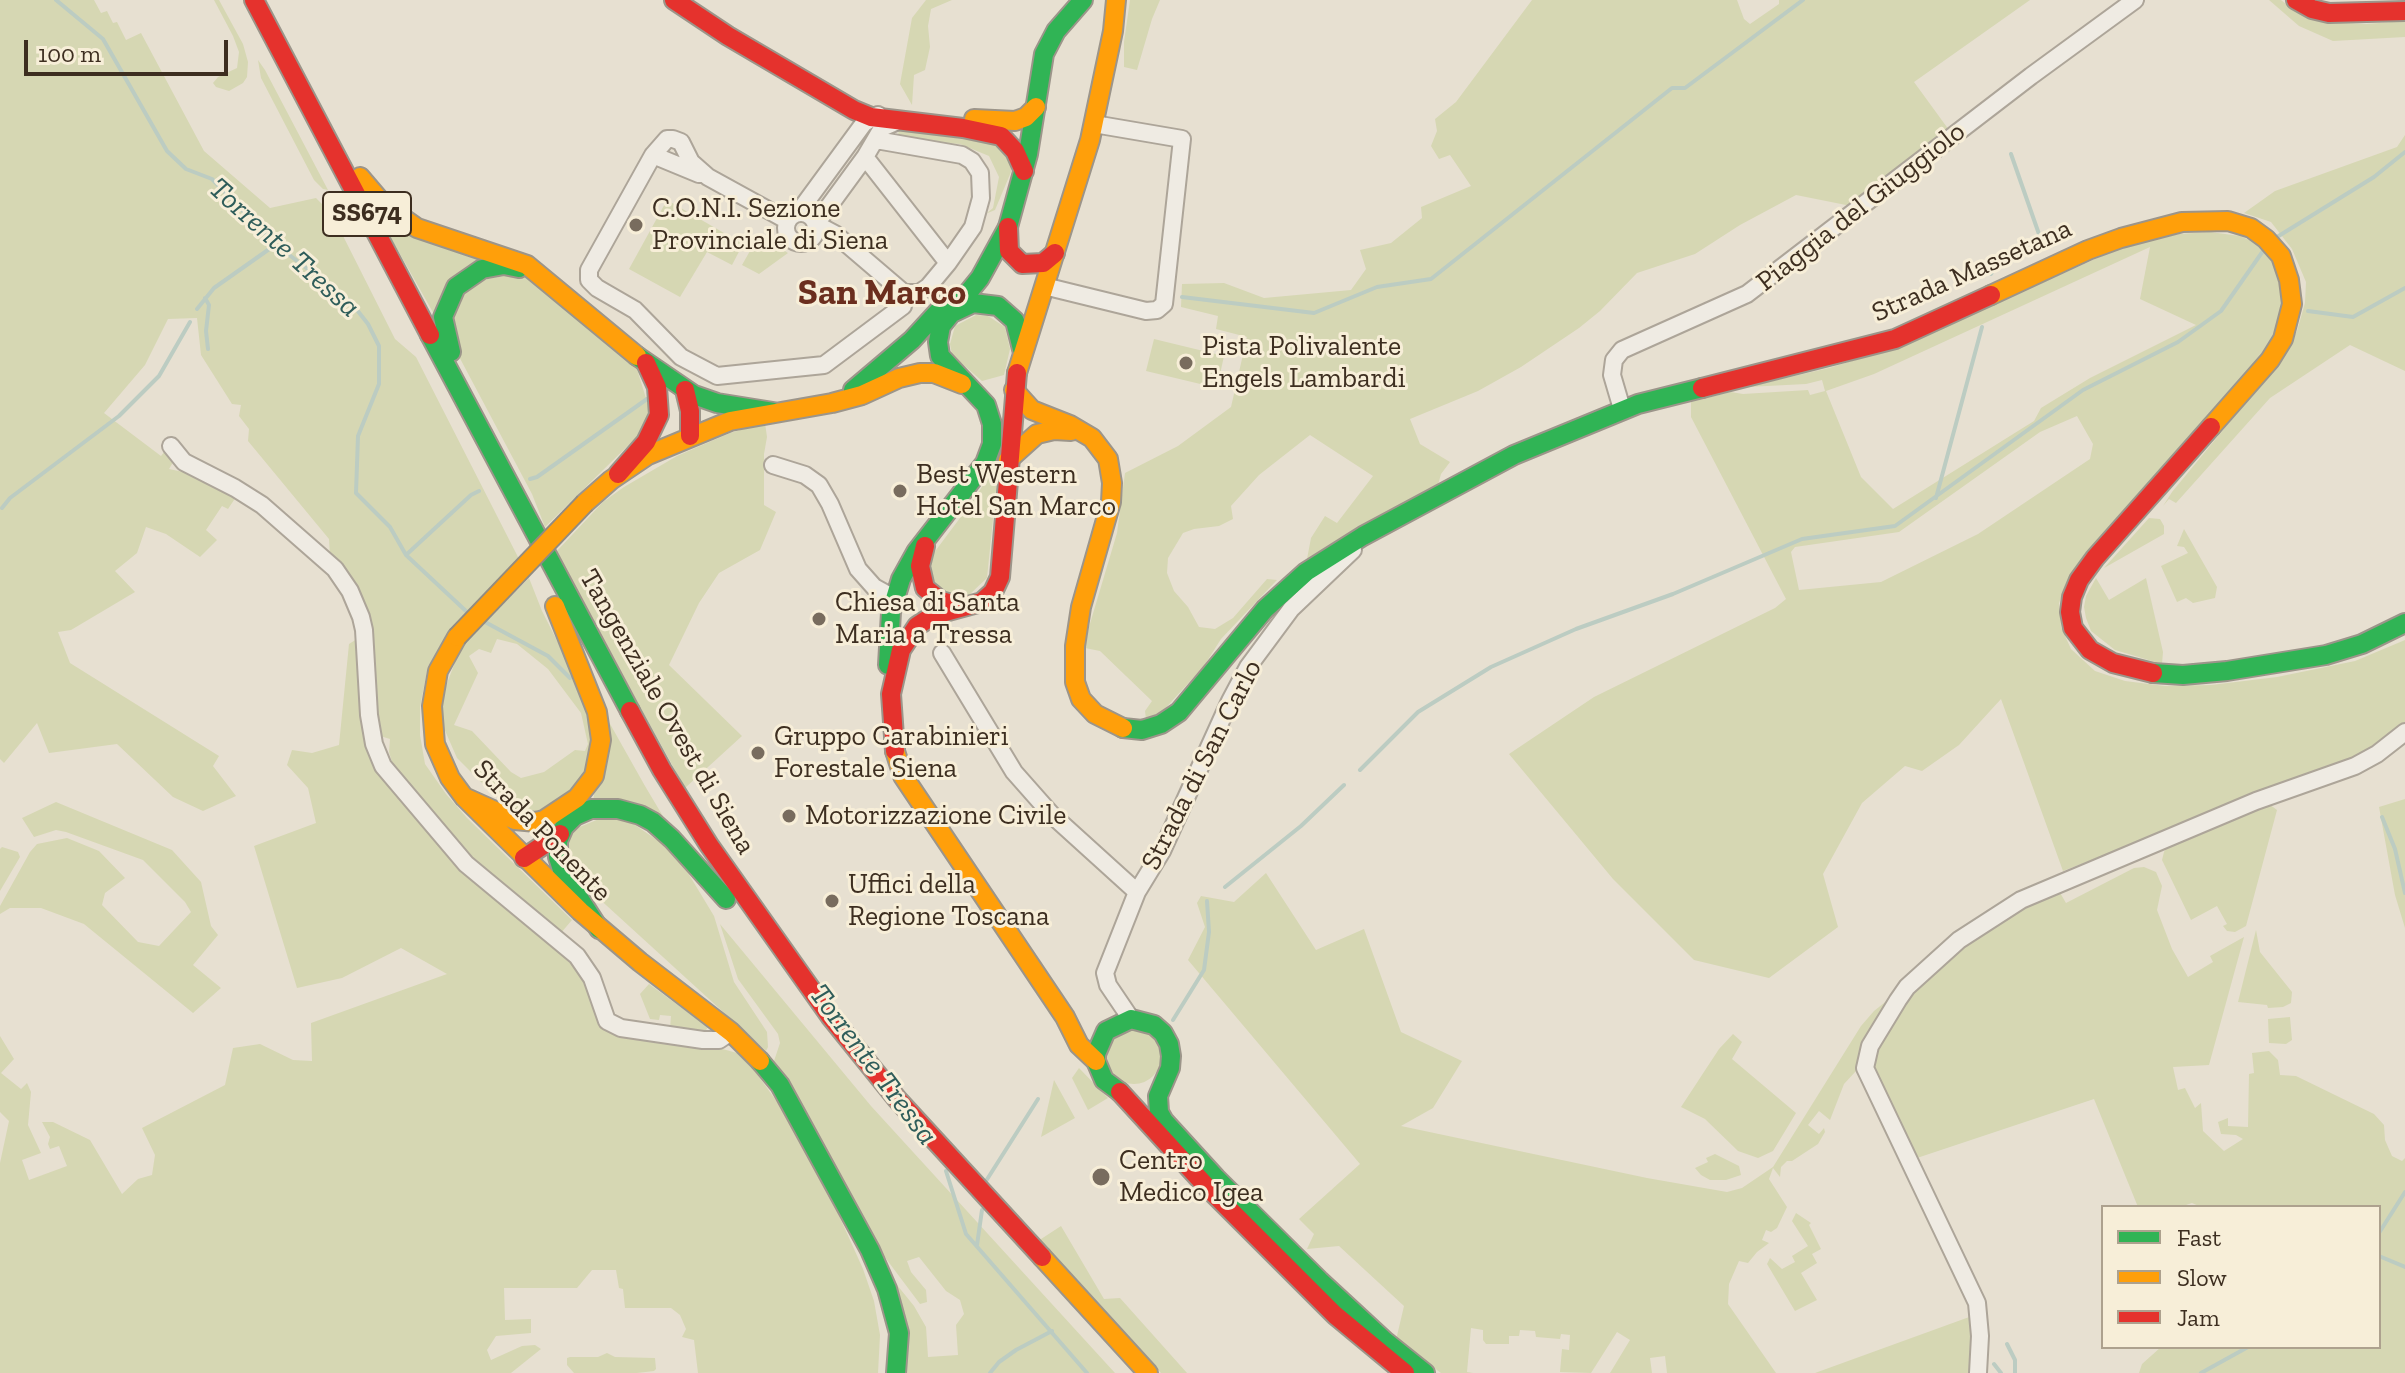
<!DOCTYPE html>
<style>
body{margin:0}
#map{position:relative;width:2405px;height:1373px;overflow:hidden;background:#e7e0d1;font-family:"Zilla Slab",serif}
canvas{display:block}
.legend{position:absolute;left:2101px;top:1205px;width:280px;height:144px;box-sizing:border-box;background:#f7eed8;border:2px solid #ada18e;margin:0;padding:10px 14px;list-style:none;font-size:24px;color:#3d2e20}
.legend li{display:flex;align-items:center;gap:16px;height:40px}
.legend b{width:40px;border:2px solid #ada18e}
.scale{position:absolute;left:24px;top:40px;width:204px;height:36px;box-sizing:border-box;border:4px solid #3d2e20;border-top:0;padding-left:10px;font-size:24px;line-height:28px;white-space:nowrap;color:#3d2e20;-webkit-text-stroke:6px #f7eed8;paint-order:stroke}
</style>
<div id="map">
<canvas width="2405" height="1373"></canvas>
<ul class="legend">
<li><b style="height:10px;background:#30b455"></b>Fast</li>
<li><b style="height:10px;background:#ff9f0a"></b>Slow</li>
<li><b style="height:10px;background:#e5322d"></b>Jam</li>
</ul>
<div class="scale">100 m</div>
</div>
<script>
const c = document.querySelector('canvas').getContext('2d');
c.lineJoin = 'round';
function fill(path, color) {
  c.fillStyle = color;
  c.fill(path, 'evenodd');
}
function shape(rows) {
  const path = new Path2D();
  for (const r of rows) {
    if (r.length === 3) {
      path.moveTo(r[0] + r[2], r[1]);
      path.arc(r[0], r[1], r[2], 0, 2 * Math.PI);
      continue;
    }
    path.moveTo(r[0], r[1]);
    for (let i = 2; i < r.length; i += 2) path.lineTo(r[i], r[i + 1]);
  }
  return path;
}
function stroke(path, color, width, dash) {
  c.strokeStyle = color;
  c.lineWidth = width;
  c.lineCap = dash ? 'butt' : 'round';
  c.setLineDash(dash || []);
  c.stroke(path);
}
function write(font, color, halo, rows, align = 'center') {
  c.font = font + ' "Zilla Slab",serif';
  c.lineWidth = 6;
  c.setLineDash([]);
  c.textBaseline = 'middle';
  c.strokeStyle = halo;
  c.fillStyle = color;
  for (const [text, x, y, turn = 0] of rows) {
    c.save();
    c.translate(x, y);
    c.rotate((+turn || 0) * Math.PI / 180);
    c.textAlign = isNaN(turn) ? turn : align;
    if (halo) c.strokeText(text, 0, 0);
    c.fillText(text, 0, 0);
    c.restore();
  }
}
const green = shape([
 [0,0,94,0,101,13,107,11,113,23,117,22,126,40,141,33,204,151,270,208,316,198,328,210,336,222,395,339,416,357,519,559,428,666,420,707,420,735,425,764,446,794,467,818,572,920,560,934,475,867,395,772,389,752,390,739,377,735,368,632,330,556,329,539,248,441,249,429,239,416,241,405,232,404,201,355,197,318,168,319,145,365,104,413,161,456,165,451,175,459,169,469,207,477,238,494,228,509,222,506,206,530,217,540,200,557,166,534,146,527,137,553,115,571,135,592,71,630,58,632,70,663,219,756,213,766,236,796,203,811,173,797,117,744,49,753,37,723,4,763,0,759],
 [214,0,219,0,243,44,248,62,247,77,243,83,229,91,216,87,213,83,218,77,237,68,239,52,233,36],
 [926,0,952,0,931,9,928,26,930,47,925,70,914,75,912,105,900,84,912,18],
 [1130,0,1160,0,1152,19,1137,70,1124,67,1124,42],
 [1532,0,1737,0,1744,19,1750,24,1779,4,1779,0,2030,0,1914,82,1949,130,1851,206,1796,195,1740,225,1695,254,1637,273,1600,311,1579,328,1521,367,1478,391,1410,419,1420,444,1450,462,1441,474,1438,485,1307,559,1311,538,1325,516,1337,523,1373,476,1310,435,1259,475,1231,506,1233,519,1219,526,1194,529,1183,533,1168,558,1167,573,1174,591,1188,607,1199,627,1215,629,1233,618,1267,579,1277,580,1221,639,1204,666,1162,712,1146,719,1145,711,1152,701,1100,651,1085,648,1089,627,1117,533,1125,473,1178,446,1231,407,1247,337,1216,329,1218,316,1181,307,1182,284,1224,283,1264,298,1351,290,1366,269,1360,250,1391,243,1422,218,1421,207,1471,186,1450,155,1439,159,1431,146,1437,131,1435,119,1456,102],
 [2269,0,2281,0,2291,8,2325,22,2366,24,2405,21,2405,37,2333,41,2299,26],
 [258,60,265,70,328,190,323,189,314,180,261,78],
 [899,130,998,144,1011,165,1011,172,995,210,983,215,983,211,987,213,993,208,999,177,989,156,960,144,897,140],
 [2405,135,2405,371,2350,345,2270,398,2176,503,2169,499,2163,506,2172,492,2280,361,2297,331,2305,303,2306,282,2292,249,2271,222,2244,213,2275,191,2397,147],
 [667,200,743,244,732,265,707,252,680,297,629,269],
 [374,208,481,254,439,323],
 [2210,232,2240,236,2258,244,2272,260,2285,303,2266,353,2064,590,2059,603,2061,627,2071,649,2095,671,2125,681,2165,686,2211,685,2277,677,2355,661,2405,640,2405,722,2352,760,2063,871,2001,699,1959,745,1922,771,1905,766,1862,803,1823,874,1838,927,1769,978,1694,960,1613,879,1509,754,1594,697,1775,608,1786,599,1691,417,1691,402,1731,392,1743,394,1808,390,1810,395,1825,391,1822,380,1806,384,1747,387,1829,368,1895,348,2120,248,2179,234],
 [2150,247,2140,299,2196,325,2090,378,2041,408,2034,421,1893,509,1861,477,1826,391,1874,374],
 [2077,416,2093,444,2090,459,1978,534,1881,582,1799,590,1791,552,1795,547,1899,532,2040,432],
 [759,235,788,253,759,274,742,265],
 [521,273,636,366,653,421,545,527,532,494,455,349,449,326,466,283],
 [976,315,988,316,1005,327,1010,349,1004,375,982,381,952,355,950,344,955,326],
 [1154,339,1224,356,1217,388,1146,371],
 [765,423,767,437,764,454,764,505,776,512,760,550,719,573,699,603,669,665,742,736,685,788,555,553,603,502,624,487,677,456,730,433],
 [999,461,987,578,969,595,961,596,944,592,932,578,931,562,933,554,972,502],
 [2149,518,2160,519,2164,526,2164,534,2104,568],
 [2184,529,2217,587,2215,598,2193,603,2186,598,2177,602,2161,566,2188,553,2184,547,2177,546],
 [529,578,542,611,589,704,596,739,593,762,580,787,551,807,530,812,516,809,495,796,457,758,443,726,441,708,441,699,457,657,467,641],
 [497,639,517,644,548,669,581,713,588,744,585,751,575,750,544,772,521,778,511,772,472,731,454,725,478,673,469,656,479,649,491,653],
 [2096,578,2109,600,2146,578,2163,652,2162,664,2115,650,2091,631,2086,618,2084,607,2086,596],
 [360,637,364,713,397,791,562,948,589,978,599,1015,737,1053,749,1063,806,1142,863,1269,874,1301,880,1335,878,1373,698,1373,694,1340,682,1337,686,1329,680,1315,671,1308,625,1308,623,1289,619,1288,616,1270,592,1270,577,1288,504,1288,505,1320,531,1319,531,1333,496,1336,487,1350,491,1360,522,1346,535,1345,541,1349,511,1373,0,1373,0,1163,9,1121,0,1112,0,1036,14,1059,1,1073,21,1089,27,1083,31,1092,28,1125,41,1153,22,1160,29,1180,67,1166,59,1146,50,1149,48,1144,50,1137,42,1122,53,1122,90,1140,122,1194,138,1179,152,1175,155,1155,142,1128,225,1085,233,1048,260,1044,293,1060,312,1061,311,1023,447,974,401,948,342,978,297,988,254,846,316,823,308,788,287,765,292,750,312,753,339,745,349,644],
 [605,715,645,786,667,823,593,802],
 [2405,799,2405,928,2395,895,2379,807],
 [56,802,172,850,201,882,211,926,218,935,193,965,221,988,193,1013,84,924,41,908,10,908,0,914,0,906,30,852,37,844,67,838,99,851,125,878,105,893,102,905,138,942,159,946,191,912,185,902,143,860,66,832,56,830,34,837,22,818],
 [2269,804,2277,810,2246,926,2235,932,2227,931,2223,926,2227,924,2217,906,2191,920,2162,860,2164,852,2167,847],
 [616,812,676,853,714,916,734,982,767,1032,768,1047,766,1051,572,874,565,833],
 [2,847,18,852,20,857,0,891,0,849],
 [2144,867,2156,872,2162,886,2157,910,2172,949,2188,977,2213,962,2210,956,2244,937,2209,1065,2173,1067,2178,1090,2185,1088,2195,1108,2201,1103,2203,1131,2224,1151,2243,1139,2236,1135,2221,1134,2218,1122,2228,1118,2228,1126,2248,1127,2249,1074,2254,1073,2252,1053,2269,1051,2278,1060,2280,1075,2296,1076,2374,1114,2384,1125,2385,1140,2392,1156,2402,1161,2405,1158,2405,1373,2139,1373,2142,1364,2161,1347,2379,1347,2379,1207,2201,1207,2192,1203,2180,1207,2138,1207,2094,1099,1917,1158,1914,1153,1873,1070,1876,1050,1889,1027,1916,990,1956,953,2007,916,2059,891,2066,903,2134,868],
 [1266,873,1316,950,1364,929,1401,1032,1462,1061,1433,1108,1401,1126,1647,1178,1727,1192,1742,1188,1773,1167,1861,1026,1874,1011,1894,995,1866,1043,1856,1071,1844,1084,1830,1120,1819,1111,1808,1125,1819,1134,1824,1128,1825,1132,1818,1144,1792,1161,1787,1161,1781,1167,1780,1177,1773,1168,1769,1179,1787,1207,1777,1228,1771,1232,1766,1230,1762,1240,1769,1243,1757,1252,1748,1263,1739,1261,1729,1284,1728,1304,1776,1373,1667,1373,1665,1356,1650,1358,1652,1373,1610,1373,1630,1340,1617,1332,1591,1373,1560,1372,1562,1349,1569,1350,1570,1335,1561,1334,1560,1339,1536,1337,1535,1331,1520,1330,1519,1336,1509,1336,1509,1344,1486,1344,1483,1340,1483,1330,1471,1328,1467,1372,1473,1373,1441,1373,1396,1340,1404,1306,1339,1246,1307,1249,1314,1234,1299,1219,1360,1164,1188,960,1205,927,1197,903,1201,896,1234,902],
 [720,924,871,1106,1115,1373,904,1373,893,1280,914,1306,926,1327,928,1357,958,1355,956,1325,964,1314,960,1300,946,1291,919,1257,907,1261,911,1272,926,1290,927,1302,920,1304,875,1244,774,1061,780,1043,778,1034,738,979],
 [2256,930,2260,952,2292,992,2291,1003,2283,1007,2268,1008,2267,1005,2238,1002],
 [649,984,708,1027,706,1030,698,1034,670,1029,671,1016,660,1015,659,1020,650,1019,640,994],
 [2290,1017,2292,1040,2286,1044,2269,1043,2268,1019],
 [1134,1057,27],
 [1733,1034,1742,1042,1732,1059,1796,1113,1773,1151,1758,1158,1738,1151,1705,1119,1681,1107,1719,1049],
 [1079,1068,1108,1098,1088,1110,1072,1078],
 [1054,1080,1075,1118,1041,1137],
 [1715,1154,1739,1166,1741,1175,1726,1180,1710,1180,1701,1175,1695,1168,1708,1162,1706,1158],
 [1796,1213,1811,1223,1809,1225,1821,1249,1812,1254,1817,1263,1801,1273,1817,1300,1795,1311,1767,1264,1770,1258,1782,1269,1795,1262,1792,1256,1808,1246,1792,1221],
 [1061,1226,1104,1299,1120,1298,1187,1373,1161,1373,1038,1241],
 [1972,1316,1975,1336,1971,1373,1815,1373],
 [607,1353,615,1357,655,1358,656,1369,654,1371,637,1373,574,1373,567,1365,567,1358,570,1357,598,1357]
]);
const stream = shape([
 [56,0,103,39,167,151,186,169,212,179,276,245,350,301,368,324,379,346,379,384,358,436,356,493,390,527,406,555,467,612],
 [2277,237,2374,177,2405,152],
 [1991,274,1995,268,2039,244,2040,237,2011,154],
 [1182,297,1314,313,1377,287,1431,279,1672,88,1685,88,1803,0],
 [205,298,209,305,206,331,208,349],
 [197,309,214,288,275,245],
 [2308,311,2353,317,2405,288],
 [530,479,537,477,647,399],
 [1936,498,1982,327],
 [2,508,10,498,119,416,159,376,190,322],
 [406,555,471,495,479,491],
 [485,622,548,656,570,678],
 [1360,770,1418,712,1491,667,1576,629,1673,594,1802,539,1895,526,2083,390,2178,342,2221,311,2263,251],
 [2382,817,2395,849,2405,893],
 [1225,887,1301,826,1344,785],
 [1173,1020,1204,970,1209,932,1207,901],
 [946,1171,966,1234,1087,1373],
 [986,1181,1038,1099],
 [2379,1233,2405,1192],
 [977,1245,982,1210],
 [2379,1256,2405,1267],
 [2007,1344,2015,1360,2015,1373],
 [1994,1364,2001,1373],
 [990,1373,999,1362,1016,1350,1052,1331],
 [2201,1373,2248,1347]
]);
const street = shape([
 [876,140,962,155,972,161,980,173,981,198,973,227,948,263,928,287,919,293,904,293,835,234,816,224,865,157,882,128,898,121],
 [653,155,699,174],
 [865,157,948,263],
 [798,213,864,123,878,115],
 [801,228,15],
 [788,221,708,177,691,162,681,142,673,139,667,139,653,155,589,270,589,280,597,288,635,310,681,357,717,376,824,365,903,306,904,293],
 [1044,286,1146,311,1157,310,1164,304,1182,139,1094,124],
 [1622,409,1612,375,1614,360,1622,350,1747,294,2031,76,2135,0],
 [171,446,184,462,235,488,262,505,335,569,350,591,361,617,364,630,369,715,374,744,383,766,466,864,577,956,592,978,607,1021,621,1028,703,1040,719,1040,731,1032],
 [773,465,805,475,819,485,830,504,858,569,874,587,894,598],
 [942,653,1014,772,1052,815,1137,892],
 [1131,1019,1108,985,1105,973,1137,892,1162,851,1230,701,1248,667,1291,609,1353,550],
 [1978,1373,1980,1336,1977,1303,1865,1068,1870,1046,1898,1000,1907,987,1959,940,2021,900,2256,801,2355,766,2377,754,2405,732]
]);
const fast = shape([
 [954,312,973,303,998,306,1015,321,1022,349],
 [430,335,630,711],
 [451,352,443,317,456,287,482,269,504,265,519,268],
 [637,356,694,395,717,403,773,412],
 [853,390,912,340,945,304],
 [888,665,891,612,901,579,916,552,985,463,992,444,992,424,986,405,940,356,938,342,941,326,980,278,1008,227,1028,154,1044,54,1056,31,1083,0],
 [2153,673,2183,675,2227,671,2326,655,2362,644,2405,623],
 [1123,728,1142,730,1161,724,1179,712,1265,609,1306,572,1363,536,1514,455,1638,404,1702,388],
 [599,929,563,873,558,857,558,841,564,827,575,816,591,809,618,809,640,815,653,822,672,839,726,899],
 [760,1061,780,1085,870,1250,887,1289,899,1333,896,1373],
 [1120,1092,1104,1080,1096,1061,1096,1054,1106,1031,1131,1019,1154,1025,1163,1033,1169,1044,1171,1056,1170,1068,1158,1096,1159,1112,1164,1121,1216,1178,1319,1280,1385,1341,1425,1373]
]);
const slow = shape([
 [974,119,1015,121,1026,117,1036,107],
 [360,177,383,204,417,228,527,265,637,356],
 [1991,295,2088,250,2121,238,2182,222,2228,221,2251,228,2266,239,2281,256,2289,280,2292,304,2283,339,2270,360,2211,427],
 [1017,373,1090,140,1113,31,1116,0],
 [1014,390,1032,410,1070,425,1092,438,1108,459,1112,483,1111,502,1081,607,1075,646,1075,682,1081,699,1095,714,1123,728],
 [1008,460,1037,434,1054,430,1071,431],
 [585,503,611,480,648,455,730,421,832,403,862,395,899,378,920,373,934,373,962,384],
 [457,637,438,671,432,706,435,744,450,778,464,797,580,911,640,962,731,1032,760,1061],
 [895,751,903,776,1065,1017,1079,1045,1096,1061],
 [464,797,515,820,536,822,544,820,577,798,594,776,601,740,597,712,555,606],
 [1042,1257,1148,1373]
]);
const jam = shape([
 [254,0,430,335],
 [674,0,728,36,854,110,871,117,963,128,1001,136,1015,151,1024,171],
 [2296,0,2312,9,2329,13,2405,11],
 [1008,227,1009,251,1022,264,1043,263,1055,253],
 [1702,388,1895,339,1991,295],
 [685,390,690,411,690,436],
 [618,474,646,442,659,415,657,387,646,363],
 [925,546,920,566,925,588,941,601,963,607],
 [2153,673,2113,663,2090,650,2073,628,2070,612,2072,597,2079,580,2095,558,2211,427],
 [630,711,662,770,709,845,830,1016,897,1099,1042,1257],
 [895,751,891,694,901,650,917,626,934,615,982,602,993,592,1000,577,1017,373],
 [524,858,560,834],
 [1120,1092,1206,1186,1335,1315,1405,1373]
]);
const slowBridge = shape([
 [457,637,585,503]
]);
const markers = [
 [636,225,8,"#786c5e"],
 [1186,363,8,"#786c5e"],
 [900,491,8,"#786c5e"],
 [819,619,8,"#786c5e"],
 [758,753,8,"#786c5e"],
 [789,816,8,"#786c5e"],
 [832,901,8,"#786c5e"],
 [1101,1177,10,"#786c5e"]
];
const shields = [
 [367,214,88]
];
const shieldNames = [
 ["SS674",367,214]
];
const streetNames = [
 ["Piaggia del Giuggiolo",1861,207,-38],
 ["Strada Massetana",1972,271,-24],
 ["Tangenziale Ovest di Siena",667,712,60],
 ["Strada di San Carlo",1202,765,-63],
 ["Strada Ponente",542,831,46]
];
const poiNames = [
 ["C.O.N.I. Sezione",652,209],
 ["Provinciale di Siena",652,241],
 ["Pista Polivalente",1202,347],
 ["Engels Lambardi",1202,379],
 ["Best Western",916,475],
 ["Hotel San Marco",916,507],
 ["Chiesa di Santa",835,603],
 ["Maria a Tressa",835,635],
 ["Gruppo Carabinieri",774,737],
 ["Forestale Siena",774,769],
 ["Motorizzazione Civile",805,816],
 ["Uffici della",848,885],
 ["Regione Toscana",848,917],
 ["Centro",1119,1161],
 ["Medico Igea",1119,1193]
];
const waterNames = [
 ["Torrente Tressa",284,248,42],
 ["Torrente Tressa",873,1065,53]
];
const districtNames = [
 ["San Marco",882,294]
];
fill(green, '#d6d7b3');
stroke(stream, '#bcccc2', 4);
stroke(street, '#ada599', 20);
stroke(fast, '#9c958a', 22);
stroke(slow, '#9c958a', 22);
stroke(jam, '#9c958a', 22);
stroke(street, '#efebe3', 16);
stroke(fast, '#30b455', 18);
stroke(slow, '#ff9f0a', 18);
stroke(jam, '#e5322d', 18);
stroke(slowBridge, '#928b80', 22, []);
stroke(slowBridge, '#ff9f0a', 18);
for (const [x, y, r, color] of markers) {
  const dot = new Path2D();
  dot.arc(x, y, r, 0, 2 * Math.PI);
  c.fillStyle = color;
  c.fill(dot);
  stroke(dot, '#f7eed8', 3);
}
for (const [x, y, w] of shields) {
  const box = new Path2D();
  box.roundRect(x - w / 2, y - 22, w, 44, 6);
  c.fillStyle = '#f7eed8';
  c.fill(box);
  stroke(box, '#3d2e20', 2);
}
write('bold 26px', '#3d2e20', null, shieldNames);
write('28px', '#3d2e20', '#f7eed8', streetNames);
write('28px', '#3d2e20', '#f7eed8', poiNames, 'left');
write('italic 30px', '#2f5d5a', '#f7eed8', waterNames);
write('bold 36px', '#6b2e1e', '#f7eed8', districtNames);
</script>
